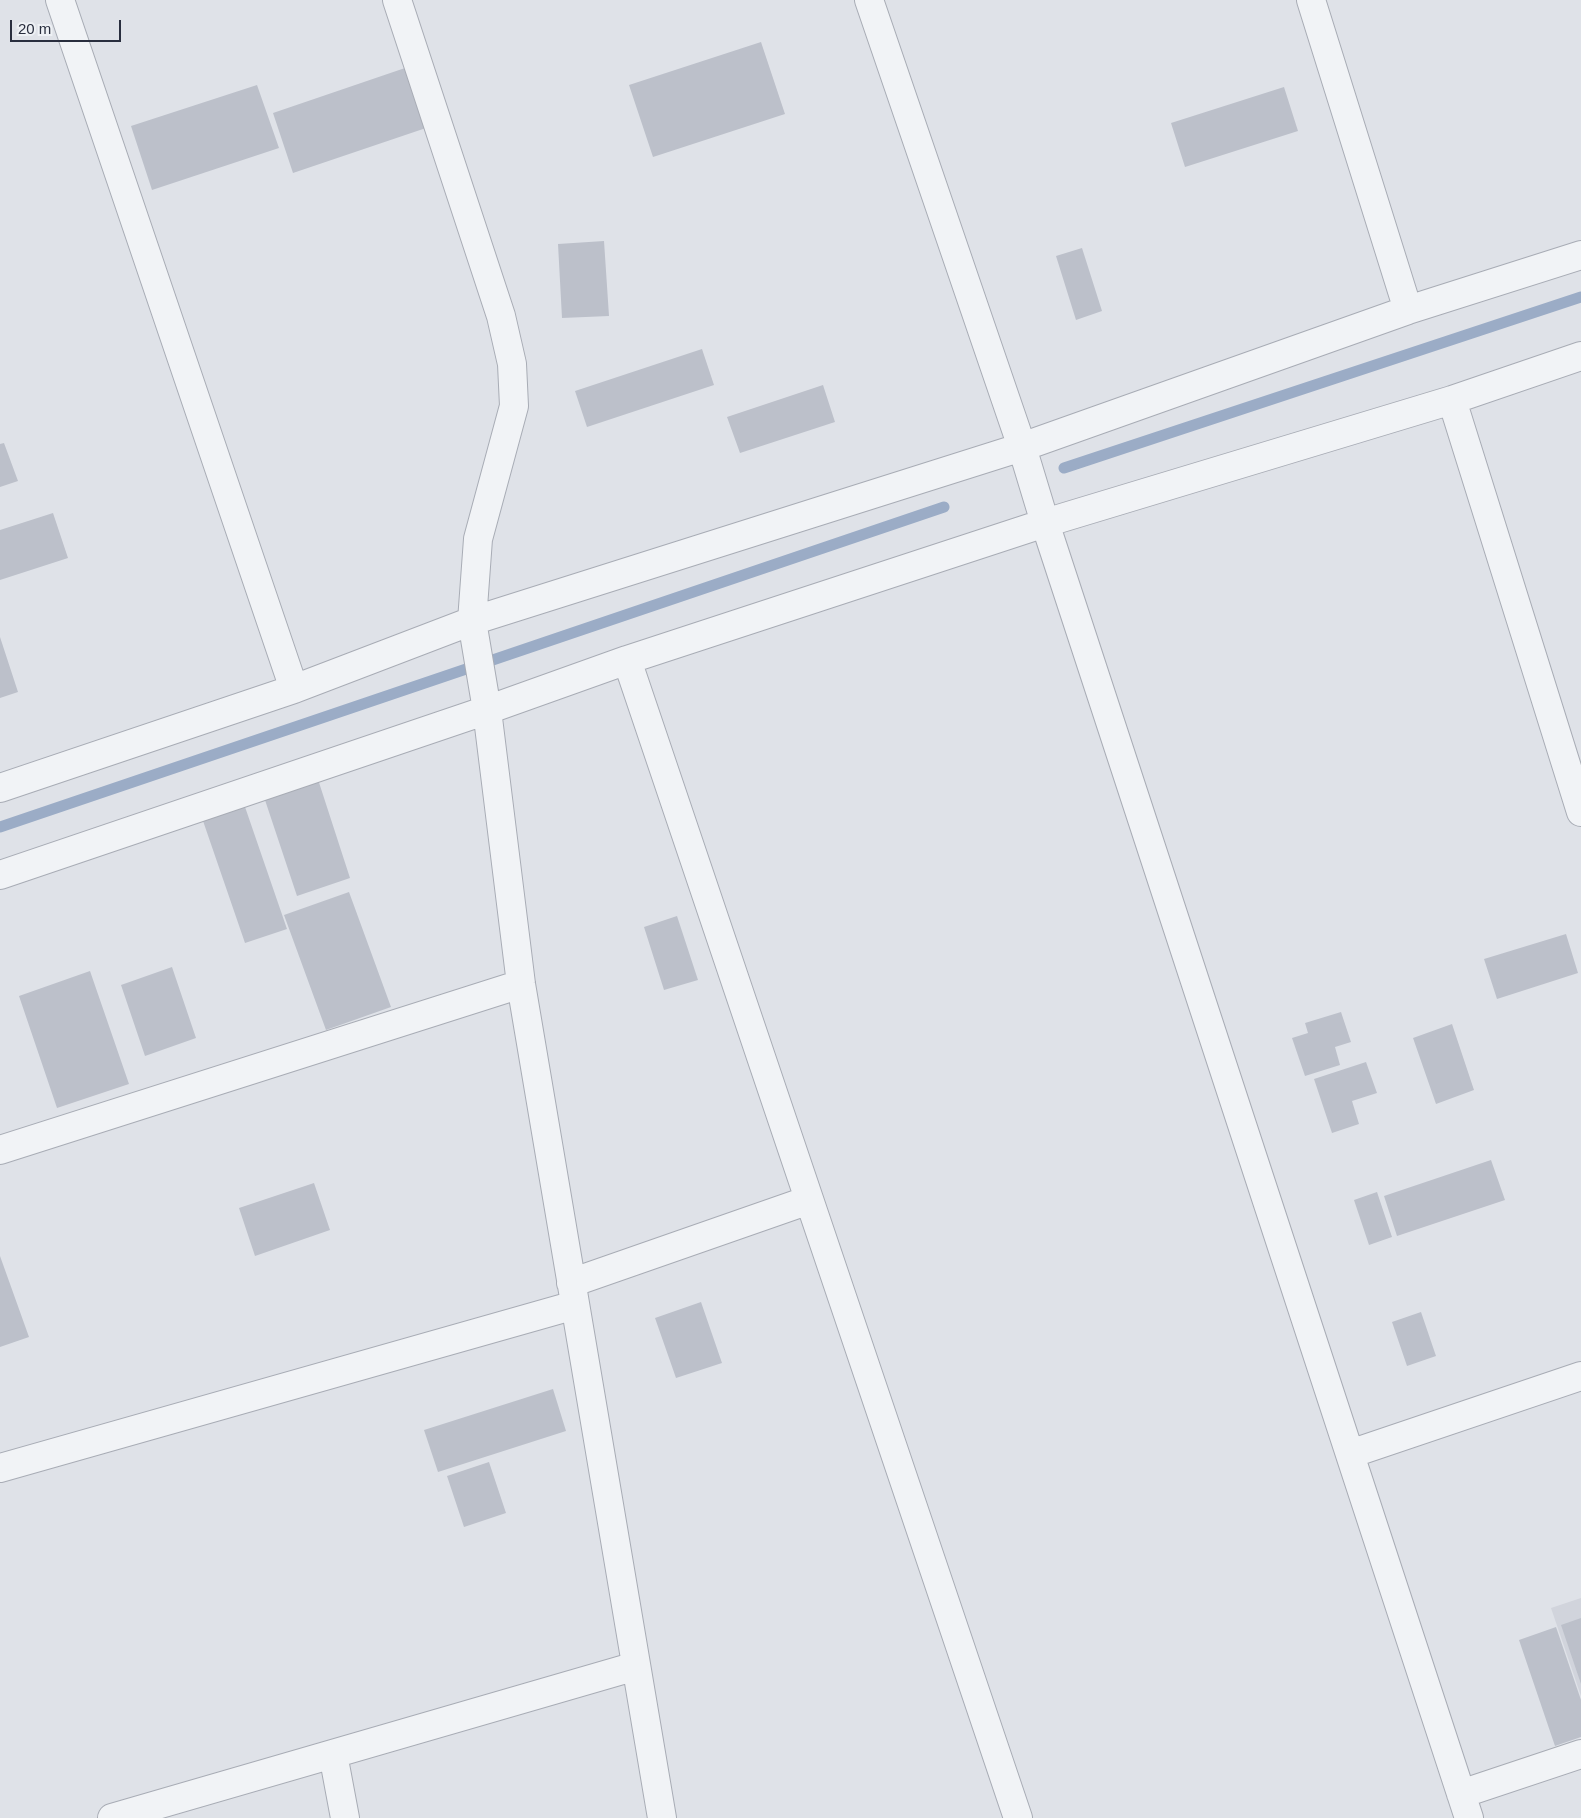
<!DOCTYPE html>
<style>
body{margin:0}
#map{position:relative;width:1581px;height:1818px;overflow:hidden;background:#dfe2e8;font-family:Helvetica,sans-serif}
canvas{display:block}
.scale{position:absolute;left:10px;top:20px;width:111px;height:22px;box-sizing:border-box;border:2px solid #292e3e;border-top:0;padding-left:6px;font-size:15px;line-height:18px;white-space:nowrap;color:#292e3e;-webkit-text-stroke:4px #eef1f5;paint-order:stroke}
</style>
<div id="map">
<canvas width="1581" height="1818"></canvas>
<div class="scale">20 m</div>
</div>
<script>
const c = document.querySelector('canvas').getContext('2d');
c.lineJoin = 'round';
function fill(path, color) {
  c.fillStyle = color;
  c.fill(path, 'evenodd');
}
function shape(rows) {
  const path = new Path2D();
  for (const r of rows) {
    path.moveTo(r[0], r[1]);
    for (let i = 2; i < r.length; i += 2) path.lineTo(r[i], r[i + 1]);
  }
  return path;
}
function stroke(path, color, width, dash) {
  c.strokeStyle = color;
  c.lineWidth = width;
  c.lineCap = dash ? 'butt' : 'round';
  c.setLineDash(dash || []);
  c.stroke(path);
}
const built = shape([
 [1581,1598,1581,1696,1551,1608]
]);
const stream = shape([
 [1064,468,1581,297],
 [0,827,944,507]
]);
const building = shape([
 [761,42,785,114,653,157,629,85],
 [405,68,426,128,293,173,273,113],
 [257,85,279,148,152,190,131,126],
 [1284,87,1298,131,1185,167,1171,123],
 [604,241,609,316,562,318,558,244],
 [1082,248,1102,311,1076,320,1056,256],
 [702,349,714,385,587,427,575,391],
 [823,385,835,422,740,453,727,417],
 [4,443,18,481,0,487,0,444],
 [53,513,68,558,0,580,0,530],
 [0,637,18,692,0,698],
 [313,764,350,878,297,896,259,782],
 [244,804,287,929,245,943,202,818],
 [349,892,391,1007,326,1030,284,915],
 [677,916,698,980,664,990,644,927],
 [1566,934,1578,973,1497,999,1484,959],
 [172,967,196,1038,145,1056,121,985],
 [90,971,129,1084,57,1108,19,996],
 [1341,1012,1351,1042,1335,1047,1340,1065,1305,1076,1292,1038,1308,1033,1305,1023],
 [1452,1024,1474,1090,1436,1104,1413,1038],
 [1366,1062,1377,1093,1352,1101,1359,1124,1332,1133,1314,1079],
 [1491,1160,1505,1200,1397,1236,1384,1196],
 [314,1183,330,1230,255,1256,239,1208],
 [1377,1192,1392,1237,1369,1245,1354,1200],
 [0,1256,29,1337,0,1347],
 [701,1302,722,1363,676,1378,655,1318],
 [1421,1312,1436,1356,1407,1366,1392,1322],
 [553,1389,566,1431,438,1472,424,1430],
 [489,1462,506,1513,464,1527,447,1476],
 [1581,1618,1581,1684,1561,1625],
 [1556,1627,1581,1700,1581,1737,1555,1746,1519,1640]
]);
const minor = shape([
 [60,0,294,689],
 [397,0,501,316,512,364,514,406,478,539,472,621,487,710,521,984,662,1818],
 [869,0,1022,447,1045,523,1469,1818],
 [1311,0,1408,310],
 [1452,400,1581,812],
 [627,660,1018,1818],
 [0,788,294,689,472,621,1022,447,1408,310,1581,255],
 [0,875,487,710,627,660,1045,523,1452,400,1581,356],
 [0,1150,521,984],
 [571,1283,809,1200],
 [1350,1454,1581,1376],
 [0,1468,575,1305],
 [333,1754,345,1818],
 [1461,1794,1581,1754],
 [112,1818,636,1666]
]);
fill(built, '#d1d4dc');
stroke(stream, '#9bacc6', 11);
fill(building, '#bcc0ca');
stroke(minor, '#a8acb5', 30);
stroke(minor, '#f1f3f6', 28);
</script>
